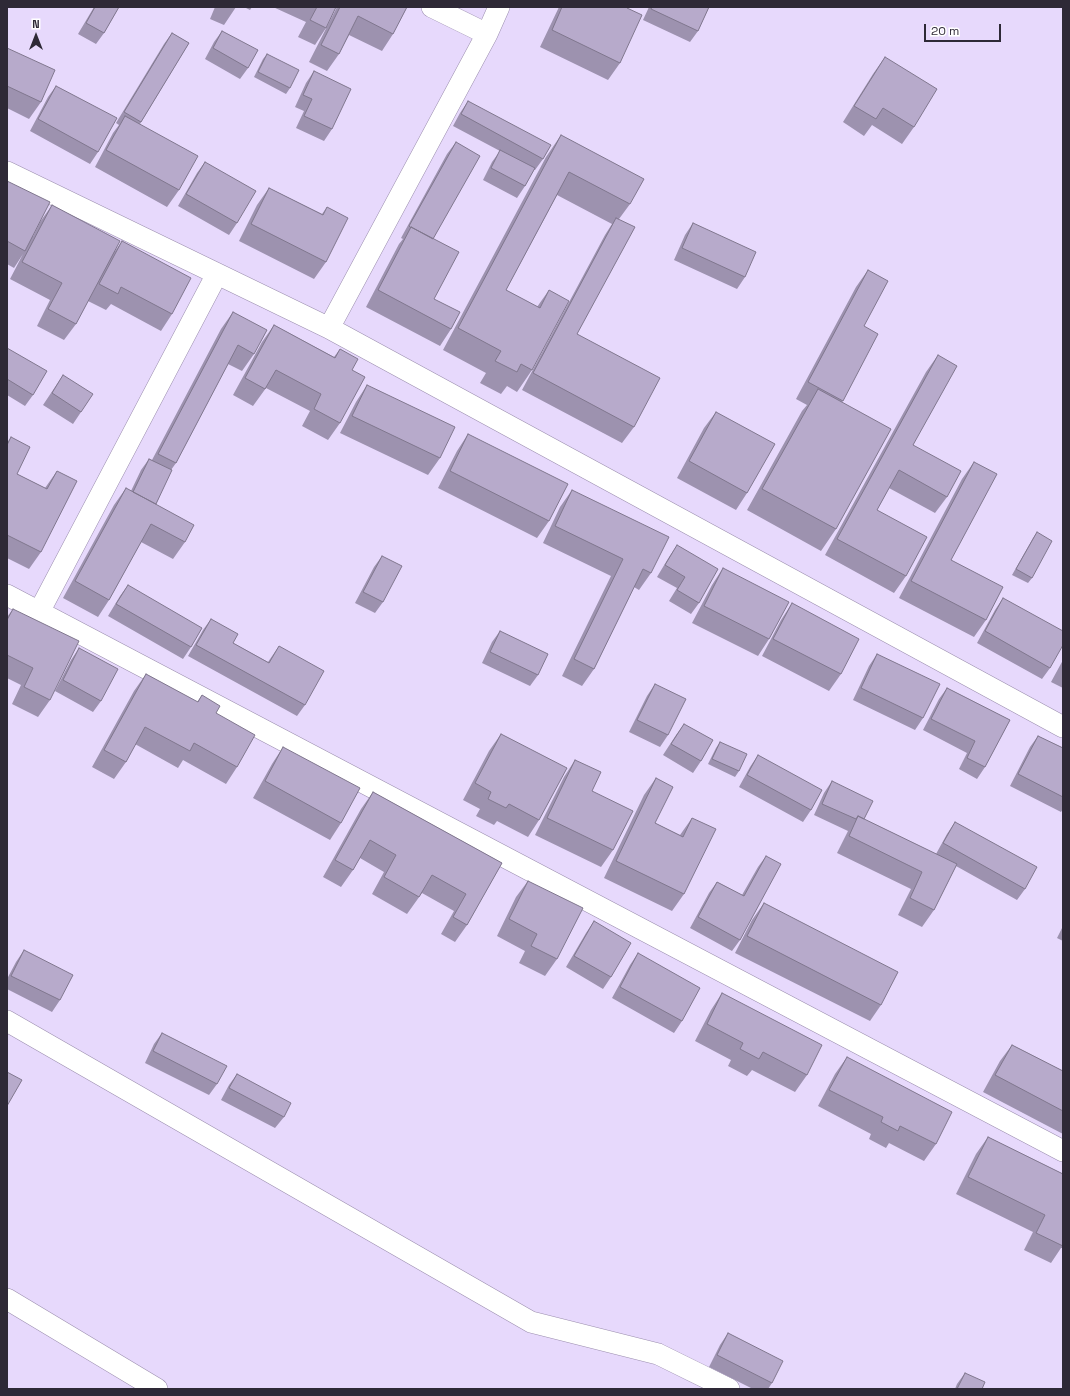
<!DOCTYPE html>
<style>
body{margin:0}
#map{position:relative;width:1070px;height:1396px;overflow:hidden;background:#e7d9fc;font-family:"Space Grotesk",sans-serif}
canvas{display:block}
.frame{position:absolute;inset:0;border:8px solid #2e2936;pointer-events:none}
.north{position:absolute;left:16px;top:16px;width:40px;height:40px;-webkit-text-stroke:3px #fff;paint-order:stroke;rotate:0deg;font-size:11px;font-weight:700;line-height:16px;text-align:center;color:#2e2936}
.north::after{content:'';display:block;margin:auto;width:14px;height:18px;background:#2e2936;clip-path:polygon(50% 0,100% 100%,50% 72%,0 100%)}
.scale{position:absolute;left:924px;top:24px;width:77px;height:18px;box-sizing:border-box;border:2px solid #2e2936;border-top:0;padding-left:5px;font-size:12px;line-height:14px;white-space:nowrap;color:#2e2936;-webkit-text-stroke:3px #fff;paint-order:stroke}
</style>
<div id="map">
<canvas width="1070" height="1396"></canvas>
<div class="frame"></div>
<div class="north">N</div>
<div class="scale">20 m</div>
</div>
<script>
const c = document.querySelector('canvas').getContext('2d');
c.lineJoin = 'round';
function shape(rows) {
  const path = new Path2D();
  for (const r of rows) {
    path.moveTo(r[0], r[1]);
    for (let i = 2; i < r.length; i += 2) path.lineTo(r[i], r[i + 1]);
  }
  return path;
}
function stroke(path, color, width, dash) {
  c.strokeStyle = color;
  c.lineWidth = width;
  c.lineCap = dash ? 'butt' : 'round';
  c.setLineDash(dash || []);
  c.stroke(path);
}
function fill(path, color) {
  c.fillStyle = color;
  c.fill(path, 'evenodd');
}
const minor = shape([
 [432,7,487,34],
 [7,172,329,328,1063,727],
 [329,328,487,34,499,7],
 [7,595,1063,1151],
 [39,612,217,274],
 [7,1021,531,1322,658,1354,729,1389],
 [7,1299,157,1389]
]);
const wall = shape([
 [94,7,119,7,104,33,96,44,78,34],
 [215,7,236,7,224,25,210,19],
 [244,7,252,7,250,10],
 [273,7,336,7,326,28,315,45,298,37,306,22],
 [337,7,407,7,393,34,382,51,349,35,339,54,327,71,309,62],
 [559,7,628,7,620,63,608,80,540,47],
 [649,7,709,7,698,31,690,42,643,20],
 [222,31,248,68,240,79,205,59,214,42],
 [172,33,189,43,140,124,179,190,167,207,95,167,113,133,119,125,116,123,164,44],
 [7,48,41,102,29,119,7,108],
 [267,54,290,88,286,94,254,77,263,59],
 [885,57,914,127,902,144,872,125,864,136,843,122,873,74],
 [314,71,332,129,324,141,296,128,304,111,295,107,306,83],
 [56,86,98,152,90,164,30,131,48,97],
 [468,101,543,159,535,170,534,170,525,186,517,198,483,180,492,162,500,151,453,126,460,113],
 [561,135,630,204,619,219,577,334,634,427,622,443,522,390,605,235,612,224,557,195,506,290,537,307,549,290,532,370,517,392,507,386,501,394,480,383,486,373,443,350,546,157],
 [456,142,433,239,434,299,451,329,440,346,366,307,399,244,403,239,401,238,447,154],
 [205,162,237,223,229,235,178,206,197,173],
 [7,181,33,236,40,222,52,205,115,251,122,241,172,314,161,331,111,304,106,310,88,301,76,324,64,340,37,326,50,300,10,279,23,254,14,268,7,264],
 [269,188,322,214,327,207,326,262,314,279,239,241,257,205],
 [693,223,745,277,737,289,674,260,685,235],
 [868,270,864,326,843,401,842,402,836,529,821,551,747,510,802,411,807,405,796,399,856,287],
 [233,312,254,354,242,371,228,364,176,463,171,470,156,504,185,542,173,559,141,542,109,600,98,617,63,598,114,505,126,488,131,491,141,470,149,459,152,460,221,329],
 [274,325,334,357,340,349,352,370,340,423,328,440,302,426,310,411,266,388,253,406,233,395,262,342],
 [7,348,33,395,25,406,7,395],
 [938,355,913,445,947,497,935,513,889,488,877,510,906,576,894,593,825,555,926,372],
 [63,375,81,412,73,424,43,405],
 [367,385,440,458,428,475,340,433,356,402],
 [716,412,747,493,736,510,677,478,704,428],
 [468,434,549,521,537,538,438,488,457,451],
 [11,437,17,474,45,488,57,471,41,552,29,569,7,558,7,443],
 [974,462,951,560,986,620,974,637,899,598,962,479],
 [572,490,651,573,639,590,634,587,594,669,582,686,562,676,611,576,543,543,560,507],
 [1037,532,1032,578,1028,583,1012,575,1033,538],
 [677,545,699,603,691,614,669,601,677,588,657,577,669,557],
 [382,556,383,602,375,613,355,603,374,567],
 [723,568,769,639,758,656,692,623,712,585],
 [128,585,191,647,183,659,108,616,120,596],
 [1003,598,1050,668,1042,679,977,643,995,610],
 [792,603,841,674,829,691,762,656,781,620],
 [13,609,50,700,38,717,12,704,21,685,7,678,7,617],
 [211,619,233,643,268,662,279,646,305,705,297,716,188,656,203,630],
 [500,631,538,675,530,686,482,663,492,642],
 [79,648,101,701,93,712,55,691,71,660],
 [877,654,923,718,915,730,853,700,869,666],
 [1063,660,1063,688,1051,682],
 [146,674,197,702,202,695,216,713,237,767,226,784,183,760,178,768,135,744,126,762,114,779,92,767,134,691],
 [655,684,668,735,660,747,629,732,647,696],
 [947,688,1010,720,985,767,977,779,959,769,967,753,923,730,939,699],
 [684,724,701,761,693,773,663,755,676,735],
 [501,734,539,820,528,837,497,821,494,825,476,816,480,809,463,800,489,751],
 [1038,736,1063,748,1063,809,1061,812,1010,786,1030,747],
 [720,742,739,771,735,777,708,764,716,748],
 [283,747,341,823,330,840,253,798,272,764],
 [758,755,811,810,803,822,739,787,750,767],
 [575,760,592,791,613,850,601,867,535,835,564,777],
 [656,778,655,823,680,835,692,818,684,894,672,911,604,878,644,795],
 [832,781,864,819,936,854,947,834,955,822,1025,889,1017,900,956,866,934,910,922,927,898,915,911,889,837,853,848,831,814,815,824,793],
 [373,792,502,863,467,925,455,942,441,934,454,911,422,893,407,914,372,894,384,872,360,858,353,870,341,887,323,877,361,809],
 [766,856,740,940,732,951,690,928,709,893,717,882,742,895,758,867],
 [528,881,557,959,545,976,519,963,525,951,497,936,516,897],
 [764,903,881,1005,870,1021,735,953,752,920],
 [594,921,611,977,603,989,566,967,586,933],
 [1063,926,1063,941,1057,938],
 [24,950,60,1000,52,1012,7,989,7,979,16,962],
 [638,953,682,1021,674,1033,612,998,630,965],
 [722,993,807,1075,795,1092,752,1070,747,1076,728,1066,731,1060,695,1041,711,1010],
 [162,1033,217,1084,209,1095,145,1063,154,1044],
 [1012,1045,1063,1071,1063,1134,983,1092,1000,1061],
 [847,1057,936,1144,924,1161,889,1143,886,1148,869,1139,871,1134,818,1106,835,1074],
 [237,1074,284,1117,275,1128,221,1100,229,1085],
 [988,1137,1063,1174,1063,1248,1061,1248,1051,1263,1024,1250,1033,1232,956,1194,976,1154],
 [728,1333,772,1383,768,1389,753,1389,709,1367,720,1345],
 [965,1373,982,1389,955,1389,957,1384]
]);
const building = shape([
 [95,7,119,7,104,33,86,23,95,7],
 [317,7,336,7,326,28,310,20,317,7],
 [340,7,407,7,393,34,358,16,339,54,321,45,340,7],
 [562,7,628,7,627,8,642,15,620,63,552,30,562,7],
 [652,7,709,7,698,31,651,9,652,7],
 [222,31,258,50,248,68,213,48,222,31],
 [172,33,189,43,141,122,124,112,172,33],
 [7,48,55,70,41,102,7,86,7,48],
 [267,54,299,70,290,88,258,72,267,54],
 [885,57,937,89,914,127,883,108,876,119,854,106,885,57],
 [314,71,351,89,332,129,304,116,312,99,303,95,314,71],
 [56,86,117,118,98,152,38,119,56,86],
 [468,101,551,145,543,159,461,114,468,101],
 [125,116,198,156,179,190,106,150,125,116],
 [561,135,644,179,630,204,569,172,506,290,540,308,549,290,569,301,532,370,521,364,517,372,495,361,501,351,458,328,561,135],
 [456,142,480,156,433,239,411,227,411,228,409,226,456,142],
 [500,150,535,168,525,186,491,168,500,150],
 [205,162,256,191,237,223,186,194,205,162],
 [7,181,50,202,25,251,7,241,7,181],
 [269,188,323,215,327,207,348,218,326,262,251,224,269,188],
 [52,205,120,241,76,324,48,309,62,283,22,262,52,205],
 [616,218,635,227,577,334,660,378,634,427,533,373,616,218],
 [693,223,756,252,745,277,682,248,693,223],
 [411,227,459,252,434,299,460,312,451,329,378,290,411,227],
 [122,241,191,278,172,314,121,287,118,294,99,284,122,241],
 [868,270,888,281,864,326,878,334,843,401,808,382,868,270],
 [233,312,267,330,254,354,238,345,176,463,158,454,233,312],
 [274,325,335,358,340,349,358,359,352,370,365,377,340,423,314,409,321,394,276,370,265,389,245,378,274,325],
 [7,348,47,371,33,395,7,379,7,348],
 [938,355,957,366,913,445,961,471,947,497,899,470,877,510,927,537,906,576,837,539,938,355],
 [63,375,93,394,81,412,52,393,63,375],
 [367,385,455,427,440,458,352,416,367,385],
 [818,389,891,429,836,529,762,489,818,389],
 [716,412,775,444,747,493,689,461,716,412],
 [468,434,568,484,549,521,450,471,468,434],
 [11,437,30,447,17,474,47,489,57,471,77,481,41,552,7,535,7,445,11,437],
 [149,459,172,470,156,504,133,492,149,459],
 [974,462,997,474,951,560,1003,587,986,620,911,581,974,462],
 [126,488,194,525,185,542,151,524,109,600,75,581,126,488],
 [572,490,669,537,651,573,643,569,594,669,574,659,623,559,555,526,572,490],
 [1037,532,1052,541,1032,578,1016,569,1037,532],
 [677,545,718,569,699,603,677,590,685,577,665,565,677,545],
 [382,556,402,566,383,602,363,592,382,556],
 [723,568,789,602,769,639,704,606,723,568],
 [128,585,202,628,191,647,116,604,128,585],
 [1003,598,1063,631,1063,645,1050,668,985,631,1003,598],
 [792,603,859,639,841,674,773,639,792,603],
 [13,609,79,641,50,700,24,687,33,668,7,655,7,620,13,609],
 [211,619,238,634,233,643,269,663,279,646,324,671,305,705,196,645,211,619],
 [500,631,548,654,538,675,490,652,500,631],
 [79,648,118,669,101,701,63,680,79,648],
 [877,654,940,684,923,718,861,688,877,654],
 [146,674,198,702,202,695,220,706,216,713,255,735,237,767,194,743,190,751,145,727,126,762,104,750,146,674],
 [655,684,686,699,668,735,637,720,655,684],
 [947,688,1010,720,985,767,967,758,975,741,931,719,947,688],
 [684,724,713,740,701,761,671,744,684,724],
 [501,734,567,768,539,820,509,804,506,808,488,799,491,792,475,783,501,734],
 [1038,736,1063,748,1063,797,1018,774,1038,736],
 [720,742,747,754,739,771,712,759,720,742],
 [283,747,360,788,341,823,265,781,283,747],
 [758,755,822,790,811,810,747,775,758,755],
 [575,760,601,772,592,791,633,811,613,850,547,818,575,760],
 [656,778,673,787,655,823,683,837,692,818,716,829,684,894,616,861,656,778],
 [832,781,873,801,864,819,858,816,856,819,822,804,832,781],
 [373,792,502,863,467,925,453,917,466,894,432,875,419,897,384,877,396,855,370,840,353,870,335,860,373,792],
 [858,816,957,864,934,910,910,898,922,872,849,836,858,816],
 [955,822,1037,867,1025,889,943,843,955,822],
 [766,856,781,864,740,940,698,917,717,882,744,896,766,856],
 [528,881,583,908,557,959,531,946,537,934,509,919,528,881],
 [764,903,898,972,881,1005,747,936,764,903],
 [594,921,631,943,611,977,574,956,594,921],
 [24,950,73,975,60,1000,11,976,24,950],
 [638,953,700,988,682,1021,620,987,638,953],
 [722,993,822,1045,807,1075,763,1052,759,1059,740,1049,743,1043,707,1024,722,993],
 [162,1033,227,1066,217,1084,153,1051,162,1033],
 [1012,1045,1063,1071,1063,1111,995,1075,1012,1045],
 [847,1057,952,1112,936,1144,900,1126,898,1131,881,1122,883,1117,829,1090,847,1057],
 [7,1072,22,1080,7,1106,7,1072],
 [237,1074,291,1103,284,1117,229,1088,237,1074],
 [988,1137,1063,1174,1063,1246,1036,1233,1045,1215,968,1177,988,1137],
 [728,1333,783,1361,772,1383,717,1355,728,1333],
 [965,1373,985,1382,982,1389,957,1389,965,1373]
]);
stroke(minor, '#9b8eae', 22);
stroke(minor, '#fff', 21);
fill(wall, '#9d92af');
fill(building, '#b7aacb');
stroke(building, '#80778e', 1);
</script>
